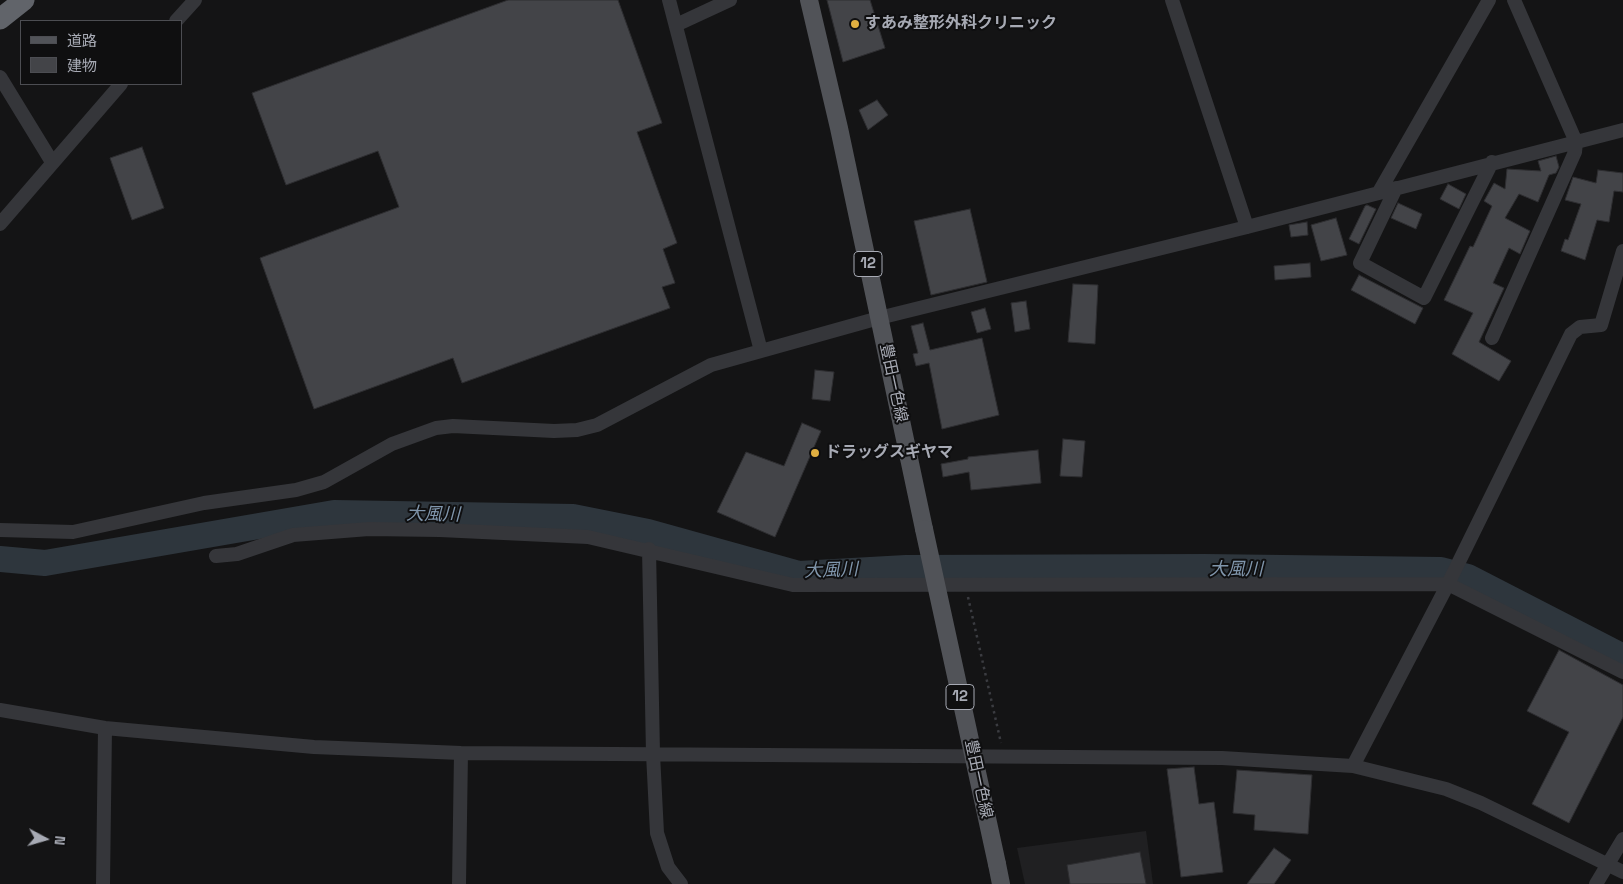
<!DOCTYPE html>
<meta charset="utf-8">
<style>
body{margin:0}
#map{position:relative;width:1623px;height:884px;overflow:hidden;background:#141415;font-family:"Space Grotesk","Noto Sans JP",sans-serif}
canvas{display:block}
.legend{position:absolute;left:20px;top:20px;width:162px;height:65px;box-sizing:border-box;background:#0f0f10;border:1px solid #4c4d52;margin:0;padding:6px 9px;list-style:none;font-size:15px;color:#a7aab4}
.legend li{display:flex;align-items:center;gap:10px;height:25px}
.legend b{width:25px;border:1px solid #4c4d52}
.north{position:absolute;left:20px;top:814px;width:50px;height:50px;-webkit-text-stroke:4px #0f0f10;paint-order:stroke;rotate:96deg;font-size:14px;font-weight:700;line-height:20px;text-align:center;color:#a7aab4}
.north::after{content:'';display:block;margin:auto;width:18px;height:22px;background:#a7aab4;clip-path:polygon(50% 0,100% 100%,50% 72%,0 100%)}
</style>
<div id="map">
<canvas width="1623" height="884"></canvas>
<ul class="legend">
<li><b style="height:6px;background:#515358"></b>道路</li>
<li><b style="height:14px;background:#434448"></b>建物</li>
</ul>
<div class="north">N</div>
</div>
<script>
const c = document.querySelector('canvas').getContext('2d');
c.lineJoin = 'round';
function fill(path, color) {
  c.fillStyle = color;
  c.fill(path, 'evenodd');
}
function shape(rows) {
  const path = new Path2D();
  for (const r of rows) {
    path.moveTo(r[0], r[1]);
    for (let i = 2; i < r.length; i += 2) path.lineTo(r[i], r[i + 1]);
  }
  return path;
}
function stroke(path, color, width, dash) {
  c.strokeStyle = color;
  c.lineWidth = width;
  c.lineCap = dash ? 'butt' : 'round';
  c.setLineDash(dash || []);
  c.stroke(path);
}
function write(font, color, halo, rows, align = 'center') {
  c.font = font + ' "Space Grotesk","Noto Sans JP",sans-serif';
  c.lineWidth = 4;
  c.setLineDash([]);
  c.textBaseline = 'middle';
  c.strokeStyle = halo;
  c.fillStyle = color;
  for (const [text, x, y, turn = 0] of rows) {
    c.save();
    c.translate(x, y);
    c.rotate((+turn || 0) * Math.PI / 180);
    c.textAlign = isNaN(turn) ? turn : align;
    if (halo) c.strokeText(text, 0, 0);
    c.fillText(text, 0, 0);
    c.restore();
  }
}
const built = shape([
 [1146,831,1153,884,1025,884,1017,848]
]);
const river = shape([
 [0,559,45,563,334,513,573,517,648,532,799,574,906,568,1205,567,1441,570,1468,577,1623,657]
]);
const building = shape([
 [508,0,618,0,662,123,637,132,677,243,663,249,675,283,662,287,670,308,462,383,453,358,314,409,260,258,399,207,378,151,286,185,252,93,508,0],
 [827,0,870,0,885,48,843,62,827,0],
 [877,100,888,115,868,130,859,110,877,100],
 [142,147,164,208,132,220,110,158,142,147],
 [1556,156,1559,167,1556,173,1549,175,1538,202,1519,194,1505,218,1530,231,1520,254,1509,248,1493,283,1504,288,1479,342,1511,361,1499,381,1452,354,1473,313,1444,300,1470,246,1473,247,1492,206,1484,201,1494,183,1505,189,1507,169,1541,171,1538,161,1556,156],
 [1598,170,1623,173,1623,192,1614,191,1609,222,1597,220,1585,260,1561,251,1565,239,1568,240,1581,204,1565,200,1573,177,1596,183,1598,170],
 [1448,184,1466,194,1459,209,1440,199,1448,184],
 [1398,203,1422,214,1416,229,1391,218,1398,203],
 [1367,205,1376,209,1359,244,1349,239,1365,206,1367,205],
 [970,209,987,282,931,295,914,221,970,209],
 [1336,218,1347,255,1321,261,1311,225,1336,218],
 [1307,222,1308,235,1291,237,1289,225,1307,222],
 [1310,263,1311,277,1275,280,1274,266,1310,263],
 [1359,275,1423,308,1415,324,1351,290,1359,275],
 [1073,284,1098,285,1095,344,1068,342,1073,284],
 [1026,301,1030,329,1015,332,1011,303,1026,301],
 [985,308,991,329,977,333,971,312,985,308],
 [923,323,930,350,982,338,999,415,942,429,929,363,916,366,913,354,918,353,911,326,923,323],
 [815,370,834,372,830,401,812,399,815,370],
 [802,423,821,431,775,537,717,512,746,452,784,466,802,423],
 [1063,439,1085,441,1082,477,1060,476,1063,439],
 [1038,450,1041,483,971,490,969,472,943,477,941,464,968,459,968,457,1038,450],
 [1559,650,1623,685,1623,717,1569,823,1532,804,1569,732,1527,711,1559,650],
 [1194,767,1199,804,1214,802,1223,872,1181,877,1167,769,1194,767],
 [1237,770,1312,775,1308,834,1254,830,1255,815,1233,813,1237,770],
 [1274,848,1291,860,1274,884,1247,884,1274,848],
 [1140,852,1146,884,1070,884,1067,865,1140,852]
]);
const path = shape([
 [968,597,1001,743]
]);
const minor = shape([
 [669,0,761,351],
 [1172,0,1247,227],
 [176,21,195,0],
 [676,25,730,0],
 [0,77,52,162],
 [1396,188,1360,263,1424,298,1492,162],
 [1379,192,1489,0],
 [0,224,121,84],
 [1492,338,1575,152,1576,142,1514,0],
 [0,530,73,532,204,503,296,490,324,482,392,444,436,428,453,426,554,431,577,430,597,425,711,365,879,318,1247,227,1623,130],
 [649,549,653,754,657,833,668,867,681,884],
 [216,556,237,554,293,535,369,529,440,530,588,537,793,585,1448,584,1623,672],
 [0,710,105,728,314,747,461,753,1222,758,1353,766,1446,789,1481,803,1623,872],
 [1353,766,1448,584,1571,334,1580,327,1601,325,1623,251],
 [103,884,105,728],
 [459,884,461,753],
 [1596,884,1623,839]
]);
const major = shape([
 [809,0,839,128,924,529],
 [997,864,1001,884]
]);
const highway = shape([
 [0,19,24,0]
]);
const majorBridge = shape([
 [924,529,997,864]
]);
const markers = [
 [855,24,5,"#e0af41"],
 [815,453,5,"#e0af41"]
];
const shields = [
 [868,264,28],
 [960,697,28]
];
const shieldNames = [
 ["12",868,264],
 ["12",960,697]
];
const poiNames = [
 ["すあみ整形外科クリニック",865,24],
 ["ドラッグスギヤマ",825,453]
];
const streetNames = [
 ["豊田一色線",893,383,78],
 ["豊田一色線",978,779,78]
];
const waterNames = [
 ["大風川",433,515,1],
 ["大風川",1236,570],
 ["大風川",831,571,-2]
];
fill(built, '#202022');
stroke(river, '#2e363d', 26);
fill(building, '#434448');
stroke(building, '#2e2e31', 1);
stroke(path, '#3b3c41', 2.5, [2.5, 4]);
stroke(minor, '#35363a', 14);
stroke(major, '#515358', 18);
stroke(highway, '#61646a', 21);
stroke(majorBridge, '#515358', 18);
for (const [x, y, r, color] of markers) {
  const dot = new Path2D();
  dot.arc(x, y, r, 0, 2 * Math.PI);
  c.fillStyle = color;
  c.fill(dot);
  stroke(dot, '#0f0f10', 2);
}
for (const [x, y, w] of shields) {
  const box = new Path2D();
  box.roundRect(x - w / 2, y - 12.5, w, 25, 4);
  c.fillStyle = '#0f0f10';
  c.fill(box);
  stroke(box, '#a7aab4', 1);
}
write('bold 15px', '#a7aab4', null, shieldNames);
write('bold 16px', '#a7aab4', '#0f0f10', poiNames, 'left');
write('16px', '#a7aab4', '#0f0f10', streetNames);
write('italic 18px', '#8096ac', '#0f0f10', waterNames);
</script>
